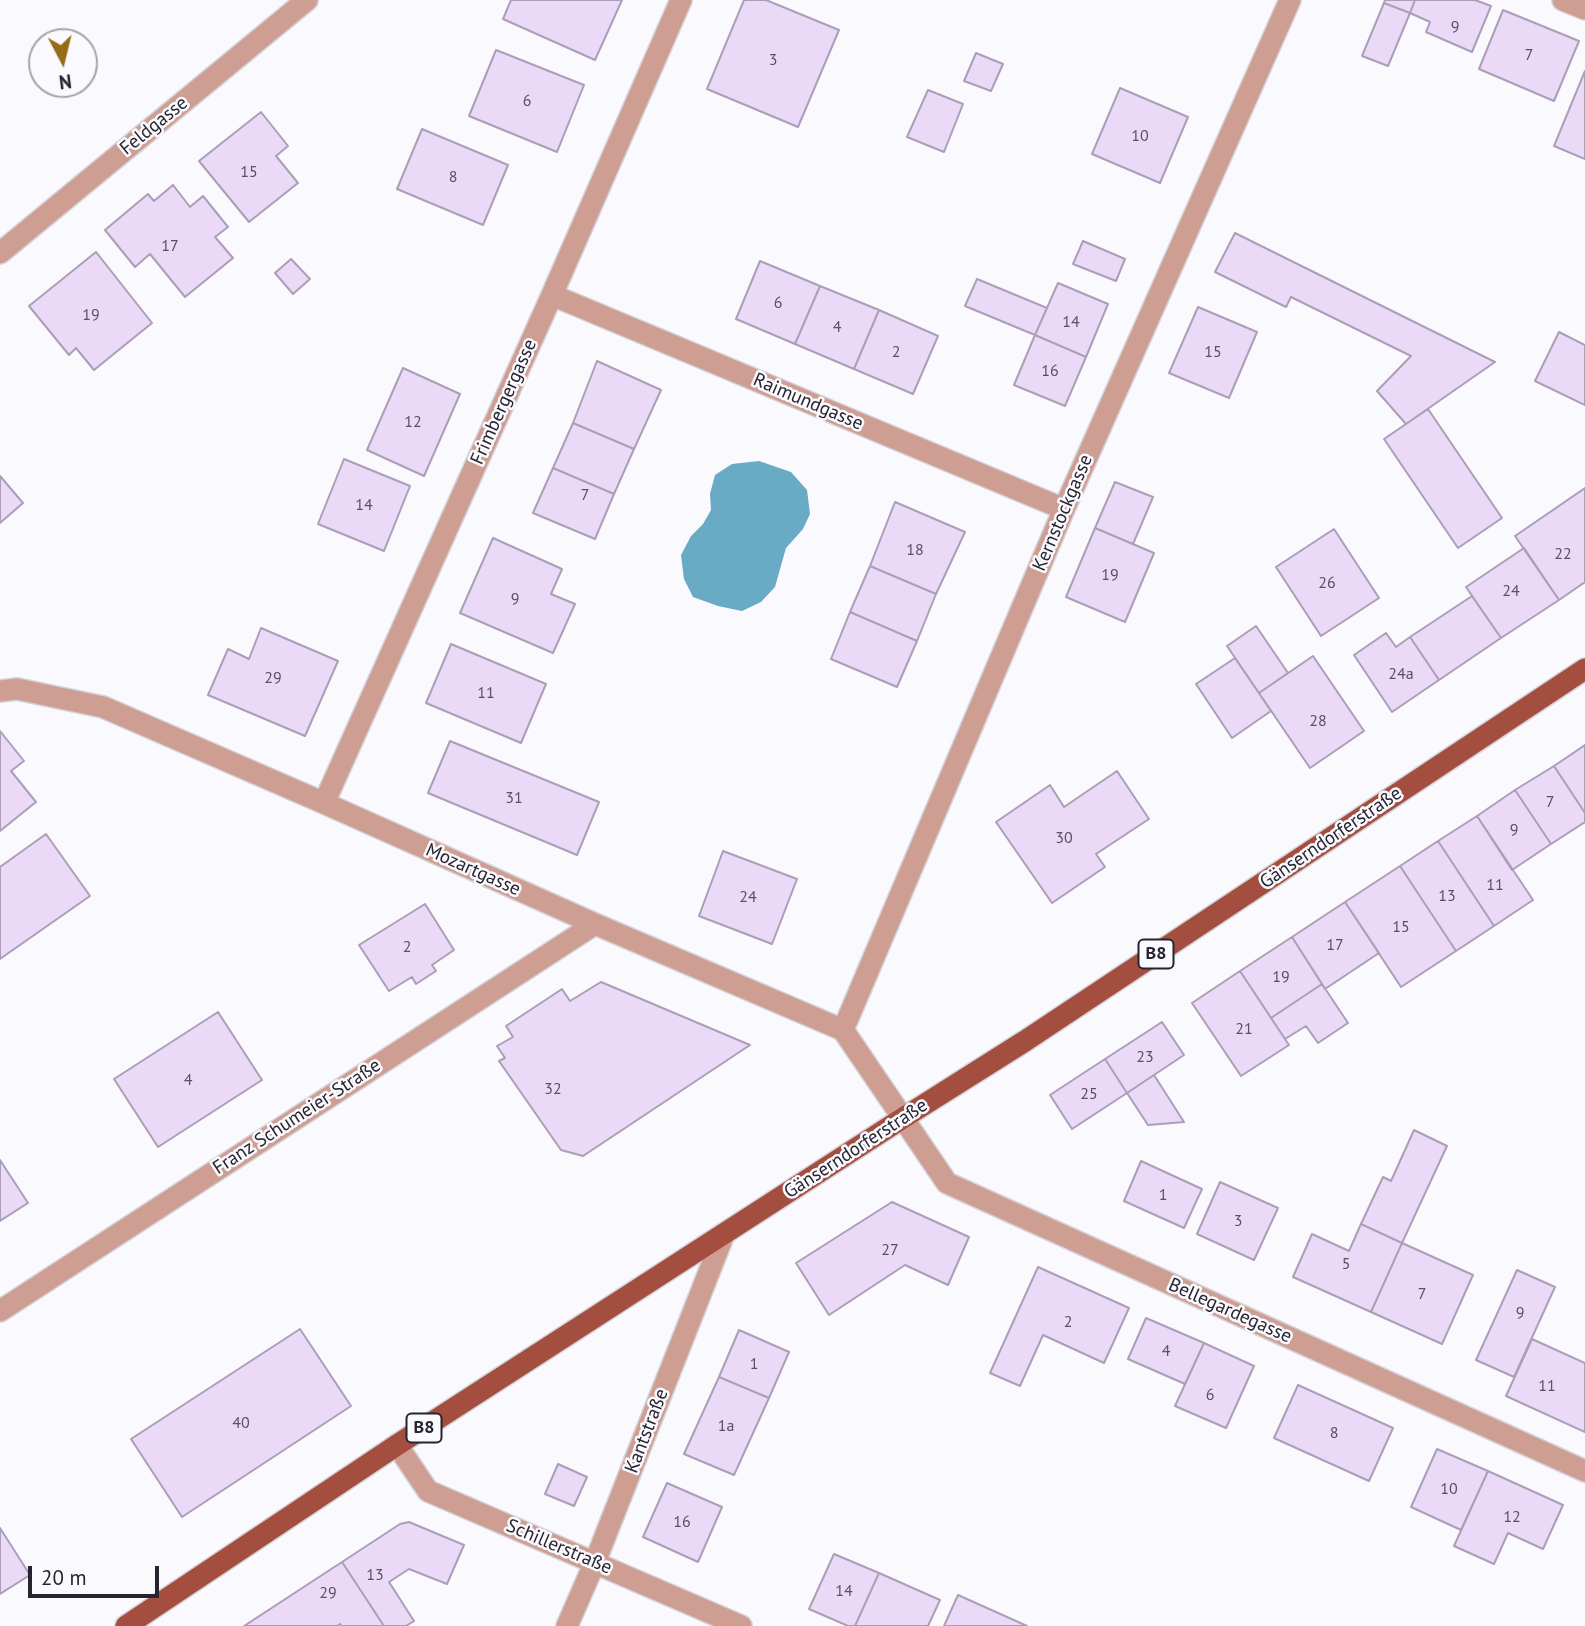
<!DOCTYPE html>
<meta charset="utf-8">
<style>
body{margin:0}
#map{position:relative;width:1585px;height:1626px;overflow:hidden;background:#f9f9fe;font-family:"PT Sans",sans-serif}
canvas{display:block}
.north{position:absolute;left:28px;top:28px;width:70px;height:70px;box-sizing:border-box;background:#f9f9fe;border:2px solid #a5a4ab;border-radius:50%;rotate:173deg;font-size:19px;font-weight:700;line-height:28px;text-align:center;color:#26242e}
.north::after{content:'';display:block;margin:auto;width:24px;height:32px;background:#956d18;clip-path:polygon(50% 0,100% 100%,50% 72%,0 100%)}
.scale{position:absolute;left:28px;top:1566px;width:131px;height:32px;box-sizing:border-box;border:4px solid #26242e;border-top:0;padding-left:9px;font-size:21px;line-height:24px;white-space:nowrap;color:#26242e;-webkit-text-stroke:5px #f9f9fe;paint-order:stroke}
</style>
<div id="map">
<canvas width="1585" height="1626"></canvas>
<div class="north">N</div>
<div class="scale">20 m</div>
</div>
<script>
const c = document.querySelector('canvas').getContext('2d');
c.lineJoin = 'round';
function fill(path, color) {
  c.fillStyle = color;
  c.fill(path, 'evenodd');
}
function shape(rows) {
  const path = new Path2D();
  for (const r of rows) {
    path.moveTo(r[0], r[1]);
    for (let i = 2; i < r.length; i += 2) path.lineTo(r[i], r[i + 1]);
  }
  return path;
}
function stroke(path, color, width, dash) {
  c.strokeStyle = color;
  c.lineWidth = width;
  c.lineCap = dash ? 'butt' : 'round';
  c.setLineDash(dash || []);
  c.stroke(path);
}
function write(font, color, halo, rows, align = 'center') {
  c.font = font + ' "PT Sans",sans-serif';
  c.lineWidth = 5;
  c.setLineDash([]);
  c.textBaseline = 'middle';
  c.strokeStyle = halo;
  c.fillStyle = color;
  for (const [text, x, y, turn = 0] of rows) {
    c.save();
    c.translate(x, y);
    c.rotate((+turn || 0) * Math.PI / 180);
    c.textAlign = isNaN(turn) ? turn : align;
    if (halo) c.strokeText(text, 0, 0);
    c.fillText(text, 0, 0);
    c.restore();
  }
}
const water = shape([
 [759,461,791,472,807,490,810,514,803,529,786,548,775,587,761,602,742,611,718,606,693,597,684,579,681,555,691,536,703,524,711,510,710,494,715,475,732,464]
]);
const building = shape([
 [511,0,622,0,595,60,503,19,511,0],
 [744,0,766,0,839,30,798,127,707,89,744,0],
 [1385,0,1415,0,1410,13,1384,3,1385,0],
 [1415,0,1475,0,1491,6,1472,52,1426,32,1430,22,1410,13,1415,0],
 [1384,3,1410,13,1388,66,1362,56,1384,3],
 [1503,10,1579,41,1554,101,1479,69,1503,10],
 [496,50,584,85,557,152,469,116,496,50],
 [976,53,1003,64,991,91,964,81,976,53],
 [1585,71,1585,159,1554,146,1585,71],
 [1120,88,1188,117,1160,183,1092,154,1120,88],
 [928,90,963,104,944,152,907,137,928,90],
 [261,112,288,146,276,156,298,183,249,222,199,161,261,112],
 [422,129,508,165,483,225,397,189,422,129],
 [173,185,190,207,203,196,228,227,215,237,233,258,185,297,150,254,135,267,105,230,148,194,154,201,173,185],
 [1235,233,1495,362,1406,424,1377,391,1411,356,1291,297,1286,307,1215,272,1235,233],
 [1083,241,1125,259,1116,281,1073,264,1083,241],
 [96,252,152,323,94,370,76,348,69,355,29,306,96,252],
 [291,259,310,279,293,294,275,273,291,259],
 [760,261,820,286,795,344,736,319,760,261],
 [977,279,1047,308,1035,335,965,306,977,279],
 [1058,283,1108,304,1086,357,1035,335,1058,283],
 [820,286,879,310,854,369,795,344,820,286],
 [1198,307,1257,332,1229,398,1169,373,1198,307],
 [879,310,938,336,913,394,854,369,879,310],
 [1559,332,1585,345,1585,405,1535,381,1559,332],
 [1035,335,1086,357,1065,406,1014,385,1035,335],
 [597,361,661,390,634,449,573,423,597,361],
 [403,368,460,394,424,476,367,450,403,368],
 [1428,409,1502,518,1458,548,1384,439,1428,409],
 [573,423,634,449,614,494,553,468,573,423],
 [344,459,410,486,384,551,318,524,344,459],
 [553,468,614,494,595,539,533,513,553,468],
 [0,476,23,503,0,523,0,476],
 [1115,482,1153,497,1133,544,1095,528,1115,482],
 [1585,488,1585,582,1559,600,1515,536,1585,488],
 [895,502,965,532,936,594,870,566,895,502],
 [1095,528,1154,553,1125,622,1066,597,1095,528],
 [1334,529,1379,598,1321,636,1276,567,1334,529],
 [493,538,562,569,551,594,575,604,553,653,460,613,493,538],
 [1524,548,1559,600,1501,638,1466,587,1524,548],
 [870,566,936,594,917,641,850,612,870,566],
 [1472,596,1501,638,1439,680,1410,637,1472,596],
 [850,612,917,641,897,687,831,659,850,612],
 [1256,626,1288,673,1259,693,1227,646,1256,626],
 [261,628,338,661,305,736,208,695,228,649,249,659,261,628],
 [1386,633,1396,647,1410,637,1439,680,1392,712,1354,655,1386,633],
 [451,644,546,684,521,743,426,703,451,644],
 [1313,656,1364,731,1310,768,1259,693,1313,656],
 [1235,658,1271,711,1232,738,1196,684,1235,658],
 [0,731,24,761,11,771,36,802,0,831,0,731],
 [450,741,599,802,577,855,428,793,450,741],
 [1585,745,1585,813,1554,766,1585,745],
 [1554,766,1585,813,1585,822,1551,844,1515,790,1554,766],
 [1117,771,1149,819,1096,854,1105,867,1052,903,996,822,1050,785,1064,807,1117,771],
 [1515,790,1551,844,1512,870,1477,816,1515,790],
 [1477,816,1533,900,1494,926,1438,841,1477,816],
 [46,834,90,896,0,959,0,867,46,834],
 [1438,841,1494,926,1456,951,1400,866,1438,841],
 [723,851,797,879,772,944,699,916,723,851],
 [1400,866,1456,951,1401,987,1345,902,1400,866],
 [1345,902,1379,953,1325,989,1292,937,1345,902],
 [425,904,454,950,432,965,436,971,416,984,412,977,389,991,359,945,425,904],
 [1292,937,1322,984,1271,1018,1240,971,1292,937],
 [1240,971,1289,1045,1241,1076,1192,1003,1240,971],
 [601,982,750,1045,583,1156,561,1150,499,1061,505,1058,497,1046,513,1037,506,1026,562,989,570,1001,601,982],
 [1322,984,1348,1023,1318,1043,1306,1026,1285,1039,1271,1018,1322,984],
 [218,1012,262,1080,158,1147,114,1079,218,1012],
 [1162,1022,1184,1055,1127,1093,1105,1059,1162,1022],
 [1105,1059,1127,1093,1072,1129,1050,1095,1105,1059],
 [1154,1075,1184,1122,1148,1125,1127,1093,1154,1075],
 [1414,1130,1447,1146,1402,1243,1361,1224,1383,1177,1391,1181,1414,1130],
 [0,1160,28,1203,0,1221,0,1160],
 [1141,1161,1202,1189,1184,1228,1124,1201,1141,1161],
 [1220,1182,1278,1208,1254,1260,1197,1234,1220,1182],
 [892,1202,969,1237,948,1285,905,1265,829,1315,796,1263,892,1202],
 [1361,1224,1402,1243,1371,1312,1293,1277,1312,1234,1349,1251,1361,1224],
 [1402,1243,1473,1275,1442,1344,1371,1312,1402,1243],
 [1038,1267,1129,1308,1104,1363,1043,1335,1020,1386,990,1373,1038,1267],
 [1517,1270,1555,1287,1514,1377,1476,1360,1517,1270],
 [1146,1318,1204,1343,1185,1384,1128,1359,1146,1318],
 [300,1329,351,1406,182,1517,131,1439,300,1329],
 [739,1330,789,1352,769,1398,719,1377,739,1330],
 [1532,1339,1585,1363,1585,1432,1506,1396,1532,1339],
 [1204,1343,1254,1366,1226,1428,1175,1406,1204,1343],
 [719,1377,769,1398,734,1475,684,1454,719,1377],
 [1298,1385,1393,1428,1369,1481,1274,1438,1298,1385],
 [1437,1449,1488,1471,1461,1530,1411,1507,1437,1449],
 [558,1464,587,1477,574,1506,545,1494,558,1464],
 [1488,1471,1563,1505,1543,1549,1508,1533,1494,1564,1454,1546,1488,1471],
 [667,1483,722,1507,698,1562,643,1537,667,1483],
 [409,1522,464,1545,447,1584,409,1569,389,1582,414,1621,406,1626,384,1626,342,1562,400,1524,409,1522],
 [0,1528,30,1575,0,1594,0,1528],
 [834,1554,879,1573,855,1626,848,1626,809,1609,834,1554],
 [342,1562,384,1626,341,1626,340,1624,337,1626,244,1626,342,1562],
 [879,1573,940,1600,928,1626,855,1626,879,1573],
 [958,1595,1027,1626,944,1626,958,1595]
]);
const street = shape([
 [1563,0,1585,9],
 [0,253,307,0],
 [552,295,1064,509],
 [0,691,17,689,103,707,324,803,595,924,843,1030,947,1183,1585,1471],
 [324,803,552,295,681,0],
 [843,1030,1064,509,1290,0],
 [0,1311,595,924],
 [397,1445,428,1491,741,1626],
 [567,1626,595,1562,724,1234]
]);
const primary = shape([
 [126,1626,397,1445,903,1118,1025,1041,1585,669]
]);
const numberNames = [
 ["9",1455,27],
 ["7",1529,55],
 ["3",773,60],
 ["6",527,101],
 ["10",1140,136],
 ["15",249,172],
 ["8",453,177],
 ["17",170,246],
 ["6",778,303],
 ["19",91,315],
 ["14",1071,322],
 ["4",837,327],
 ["2",896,352],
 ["15",1213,352],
 ["16",1050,371],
 ["12",413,422],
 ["7",585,495],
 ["14",364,505],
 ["18",915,550],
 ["22",1563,554],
 ["19",1110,575],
 ["26",1327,583],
 ["24",1511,591],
 ["9",515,599],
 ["24a",1401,674],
 ["29",273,678],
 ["11",486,693],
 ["28",1318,721],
 ["31",514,798],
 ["7",1550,802],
 ["9",1514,830],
 ["30",1064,838],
 ["11",1495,885],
 ["13",1447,896],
 ["24",748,897],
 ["15",1401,927],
 ["17",1335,945],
 ["2",407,947],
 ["19",1281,977],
 ["21",1244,1029],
 ["23",1145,1057],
 ["4",188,1080],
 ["32",553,1089],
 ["25",1089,1094],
 ["1",1163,1195],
 ["3",1238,1221],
 ["27",890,1250],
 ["5",1346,1264],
 ["7",1422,1294],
 ["9",1520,1313],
 ["2",1068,1322],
 ["4",1166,1351],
 ["1",754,1364],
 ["11",1547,1386],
 ["6",1210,1395],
 ["40",241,1423],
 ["1a",726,1426],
 ["8",1334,1433],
 ["10",1449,1489],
 ["12",1512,1517],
 ["16",682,1522],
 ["13",375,1575],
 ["14",844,1591],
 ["29",328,1593]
];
const shields = [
 [1156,954,35],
 [424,1428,35]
];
const shieldNames = [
 ["B8",1156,954],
 ["B8",424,1428]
];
const streetNames = [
 ["Feldgasse",154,126,-39],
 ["Frimbergergasse",504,402,-66],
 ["Raimundgasse",808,402,23],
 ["Kernstockgasse",1063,513,-67],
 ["Gänserndorferstraße",1331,838,-34],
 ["Mozartgasse",473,870,24],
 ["Franz Schumeier-Straße",297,1117,-33],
 ["Gänserndorferstraße",856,1149,-33],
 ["Bellegardegasse",1230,1311,24],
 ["Kantstraße",647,1431,-69],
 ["Schillerstraße",559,1547,23]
];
fill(water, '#69abc4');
fill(building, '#ebd9f8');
stroke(building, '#ac9eb6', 2);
stroke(street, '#d3d3d9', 24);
stroke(primary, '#d3d3d9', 24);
stroke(street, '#cf9e93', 21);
stroke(primary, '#a34e3e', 21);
write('16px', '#575160', null, numberNames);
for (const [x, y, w] of shields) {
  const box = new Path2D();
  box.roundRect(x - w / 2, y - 14.5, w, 29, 5);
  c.fillStyle = '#f9f9fe';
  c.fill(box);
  stroke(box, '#26242e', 2);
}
write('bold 18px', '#26242e', null, shieldNames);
write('19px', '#26242e', '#f9f9fe', streetNames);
</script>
